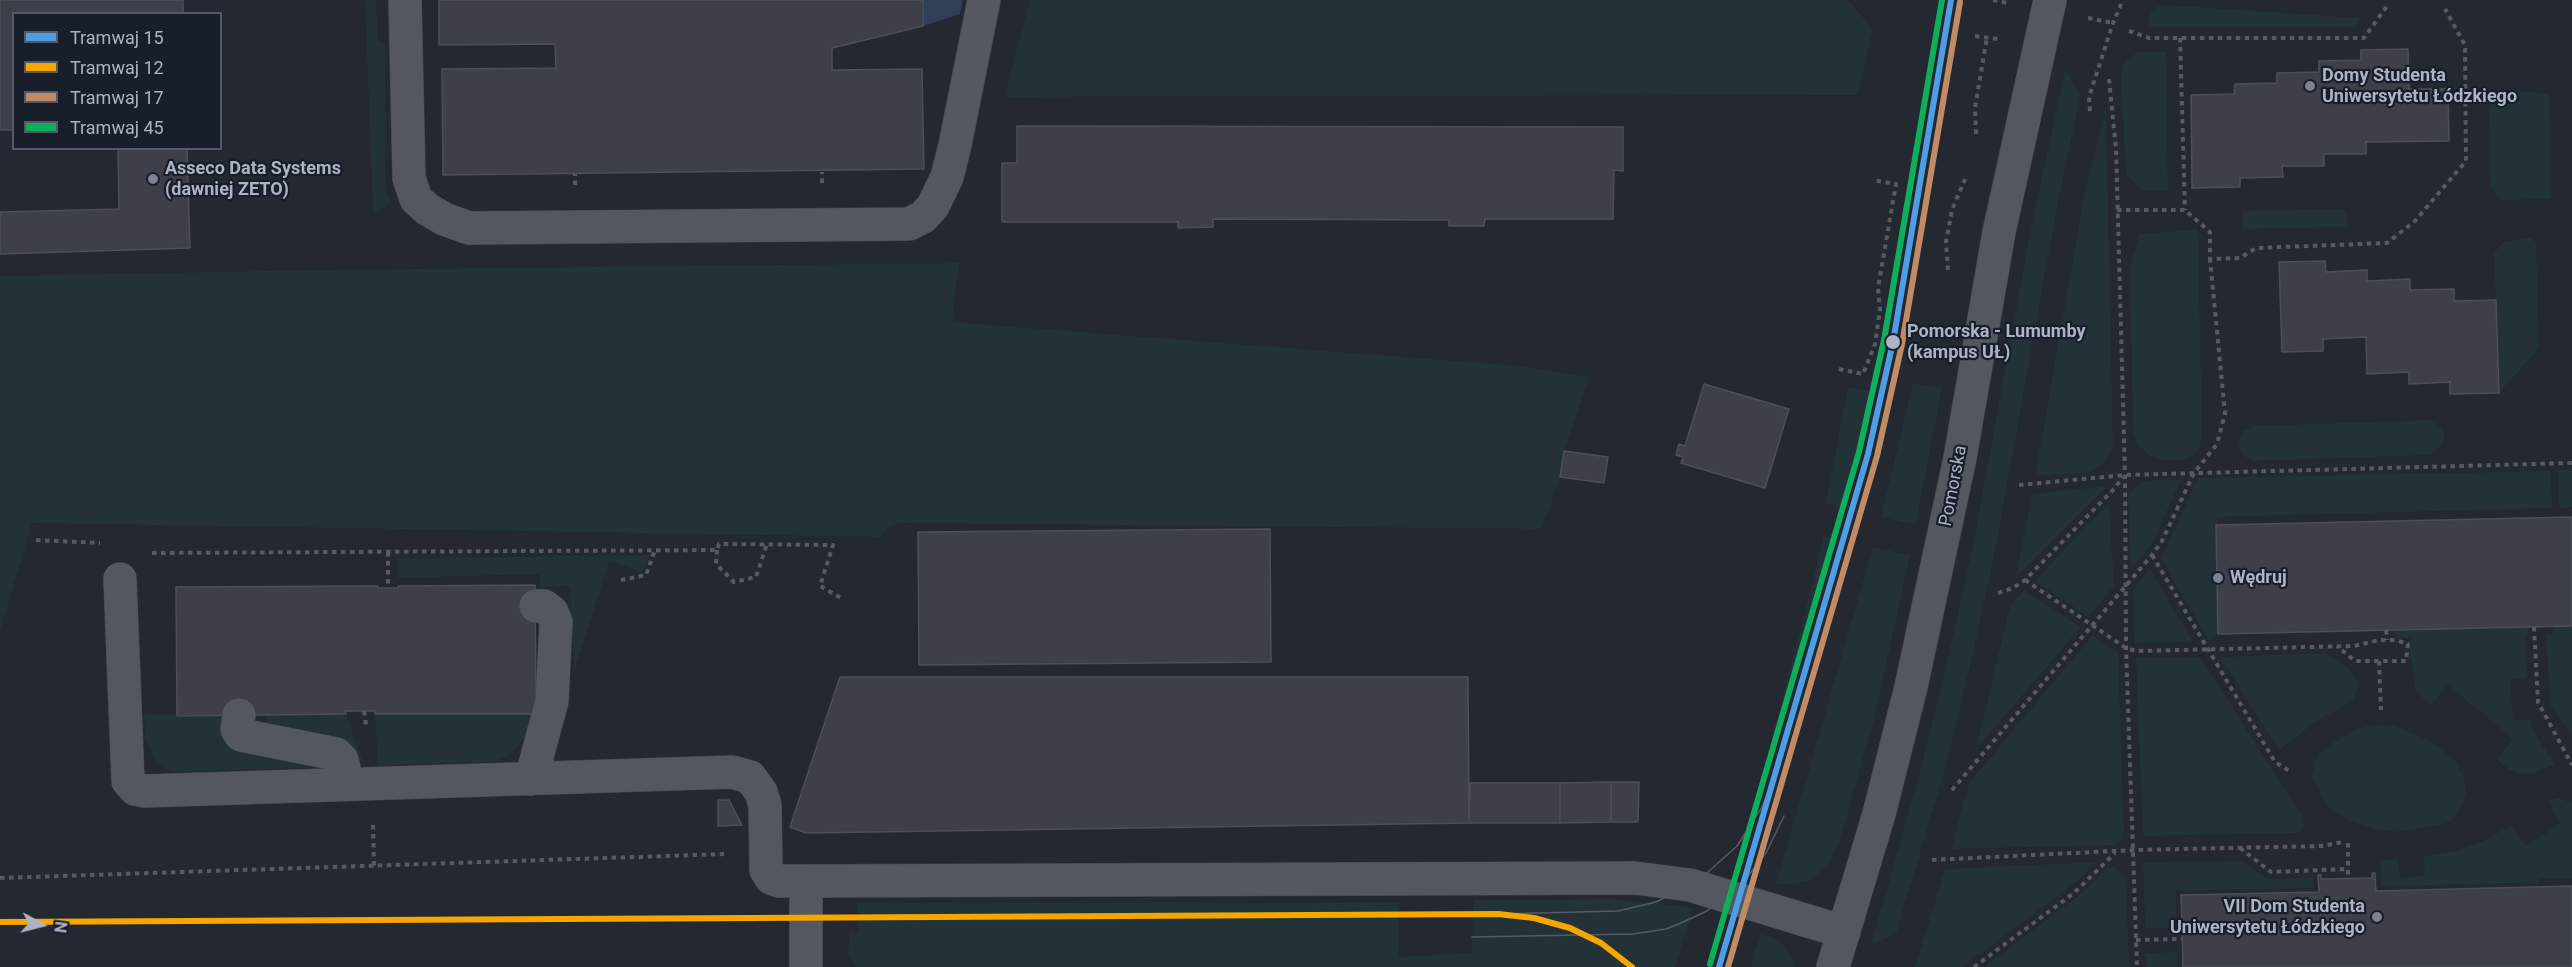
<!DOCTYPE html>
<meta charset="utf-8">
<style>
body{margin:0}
#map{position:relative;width:2572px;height:967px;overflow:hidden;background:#242830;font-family:Roboto,sans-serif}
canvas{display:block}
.legend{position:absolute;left:12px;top:12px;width:210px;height:138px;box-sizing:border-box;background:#181e2a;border:2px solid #535a67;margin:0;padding:8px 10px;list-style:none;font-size:18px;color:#acb3c3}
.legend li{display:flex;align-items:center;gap:12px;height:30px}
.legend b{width:30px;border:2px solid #535a67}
.north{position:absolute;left:12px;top:895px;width:60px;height:60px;-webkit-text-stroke:4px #181e2a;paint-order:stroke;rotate:97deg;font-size:16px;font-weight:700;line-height:24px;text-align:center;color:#acb3c3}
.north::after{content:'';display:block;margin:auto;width:21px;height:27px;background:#acb3c3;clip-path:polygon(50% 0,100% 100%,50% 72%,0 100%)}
</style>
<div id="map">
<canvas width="2572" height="967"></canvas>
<ul class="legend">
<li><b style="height:8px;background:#4d9ee5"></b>Tramwaj 15</li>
<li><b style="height:8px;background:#f7a600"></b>Tramwaj 12</li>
<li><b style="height:8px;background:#c18c65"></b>Tramwaj 17</li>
<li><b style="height:8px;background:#0daf5c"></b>Tramwaj 45</li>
</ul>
<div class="north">N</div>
</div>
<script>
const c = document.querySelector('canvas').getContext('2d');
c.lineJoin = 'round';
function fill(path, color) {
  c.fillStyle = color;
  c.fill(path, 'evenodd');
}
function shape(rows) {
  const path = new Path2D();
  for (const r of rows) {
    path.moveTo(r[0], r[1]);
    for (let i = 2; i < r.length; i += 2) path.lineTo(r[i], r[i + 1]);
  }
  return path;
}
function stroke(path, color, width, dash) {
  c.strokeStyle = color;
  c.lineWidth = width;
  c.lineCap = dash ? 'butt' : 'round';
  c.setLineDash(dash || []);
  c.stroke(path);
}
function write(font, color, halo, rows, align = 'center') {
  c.font = font + ' Roboto,sans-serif';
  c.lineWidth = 4.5;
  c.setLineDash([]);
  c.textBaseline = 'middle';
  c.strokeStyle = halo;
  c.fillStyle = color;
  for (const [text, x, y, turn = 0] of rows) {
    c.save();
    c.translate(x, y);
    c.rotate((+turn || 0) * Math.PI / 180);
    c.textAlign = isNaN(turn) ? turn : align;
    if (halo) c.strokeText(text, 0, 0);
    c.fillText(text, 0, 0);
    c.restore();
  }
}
const green = shape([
 [365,0,376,0,378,40,385,43,385,186,391,203,373,215],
 [1030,0,1848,0,1873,29,1858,95,1004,97],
 [2164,5,2361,18,2354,27,2149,27,2148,20,2151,13,2157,7],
 [2139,52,2166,52,2168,190,2149,191,2139,188,2126,174,2121,77,2124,65,2130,57],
 [2065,70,2081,94,2059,196,1996,546,1973,654,1944,773,1896,934,1871,945,1921,768,1950,649,1974,540,2031,228],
 [2519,91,2549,94,2550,199,2501,200,2491,188,2489,92],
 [2106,106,2113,450,2103,465,2089,473,2035,476,2083,201],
 [2347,209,2348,227,2243,229,2243,211],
 [2198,229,2202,432,2200,446,2194,455,2186,460,2161,460,2149,455,2140,447,2133,435,2130,266,2139,234],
 [2522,238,2531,238,2536,242,2539,348,2499,393,2494,253,2503,242],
 [959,263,952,322,1520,366,1590,377,1564,451,1560,477,1542,529,900,523,887,527,882,537,32,523,0,631,0,276,314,270],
 [1913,383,1942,388,1916,522,1911,524,1881,517],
 [1848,387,1873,391,1842,508,1826,503],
 [2430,420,2442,428,2445,437,2442,446,2431,455,2252,461,2241,454,2238,446,2242,432,2254,426],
 [2558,470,2572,470,2572,507,2559,508],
 [2551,471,2552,508,2217,517,2218,634,2208,640,2161,558,2198,478],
 [2153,480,2181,480,2152,544,2131,568,2128,498,2132,490,2142,482],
 [2107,486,2016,577,2032,494],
 [2109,502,2114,587,2088,617,2035,581],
 [1823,536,1835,539,1779,727,1775,726,1813,582],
 [1873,547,1910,555,1874,720,1839,844,1827,866,1811,880,1794,884,1776,884],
 [649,555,642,572,609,561,574,673,570,586,540,587,539,574,398,578,397,558],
 [2150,569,2193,642,2134,643,2133,589],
 [2024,590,2081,627,1976,749,2010,606],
 [2553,626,2572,626,2572,737,2550,703,2546,635,2553,635],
 [2528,627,2528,635,2525,636,2527,678,2510,679,2513,720,2531,720,2532,729,2555,765,2533,773,2519,773,2508,769,2497,760,2513,739,2448,685,2431,705,2416,692,2410,652,2412,639,2396,637,2395,630],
 [2093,635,2118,652,2124,835,2122,840,2113,845,1951,849,1969,783],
 [2326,653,2349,669,2355,677,2358,686,2355,697,2353,701,2315,722,2279,751,2220,657],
 [2200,657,2303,817,2304,824,2302,830,2297,833,2143,836,2136,658],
 [346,714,364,766,351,752,267,729,266,715],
 [375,714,536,714,530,730,516,748,508,756,493,762,378,765],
 [144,715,225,715,225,743,324,767,178,772,165,769,157,762,145,740],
 [2380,725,2394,726,2422,737,2439,747,2455,761,2463,776,2466,790,2463,804,2455,817,2445,824,2398,832,2375,829,2353,822,2336,813,2327,805,2317,788,2312,775,2318,753,2350,732,2368,726],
 [2559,798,2572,803,2572,878,2539,879,2538,883,2381,886,2380,860,2398,859,2400,878,2425,875,2423,856,2454,851,2479,843,2512,825,2526,846,2561,823,2548,801],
 [2242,861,2261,875,2274,880,2313,877,2313,888,2176,891,2176,928,2145,929,2143,862],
 [2097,862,2074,884,1963,967,1915,967,1945,869],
 [2114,867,2123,874,2126,883,2129,967,1984,967,2079,895,2109,868],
 [1611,899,1673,905,1693,909,1675,967,855,967,848,953,849,932,858,933,858,903,1398,903,1399,957,1472,953,1473,900],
 [1760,934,1776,939,1786,947,1793,958,1795,967,1751,967],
 [2177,952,2177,967,2147,967,2146,953]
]);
const water = shape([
 [923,0,963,0,960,14,923,26]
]);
const building = shape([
 [0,0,183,0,183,14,14,14,14,130,0,130,0,0],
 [439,0,923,0,923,26,832,48,832,70,922,69,924,169,443,175,442,69,556,68,555,44,439,45,439,0],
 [2408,49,2409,89,2448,89,2449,141,2366,142,2366,154,2324,154,2324,166,2282,166,2283,177,2240,178,2240,187,2192,188,2191,95,2234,94,2235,84,2277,83,2277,73,2319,72,2319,61,2361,60,2361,50,2408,49],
 [1017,126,1623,127,1623,171,1614,170,1613,219,1485,219,1484,226,1449,226,1449,220,1213,219,1213,227,1178,228,1178,222,1002,222,1002,163,1017,163,1017,126],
 [118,148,187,148,190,248,0,254,0,212,119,209,118,148],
 [2325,261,2326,272,2367,270,2367,281,2410,279,2410,290,2454,289,2454,301,2496,300,2499,393,2450,394,2450,382,2409,384,2409,372,2367,374,2366,337,2323,339,2323,351,2282,352,2279,262,2325,261],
 [1704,384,1789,409,1765,488,1681,463,1683,457,1676,455,1679,444,1685,446,1704,384],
 [1564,451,1608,457,1604,483,1560,477,1564,451],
 [2572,517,2572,626,2218,634,2216,525,2572,517],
 [1270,529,1271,662,919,665,918,532,1270,529],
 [535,585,536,714,375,714,375,711,345,711,346,714,177,716,176,587,378,586,378,588,398,588,398,586,535,585],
 [840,677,1468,677,1469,823,806,833,790,827,840,677],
 [1611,782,1611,822,1560,823,1560,783,1611,782],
 [1611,782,1639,782,1638,822,1611,822,1611,782],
 [1470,783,1560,783,1560,823,1469,823,1470,783],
 [718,800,729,800,742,825,718,826,718,800],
 [2372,873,2375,873,2376,891,2572,886,2572,967,2183,967,2181,895,2319,892,2318,875,2321,875,2321,879,2372,878,2372,873]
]);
const path = shape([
 [1993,0,2007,3],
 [2088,18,2113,23],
 [2129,31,2149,38,2364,38,2387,6],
 [1975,36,1998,39],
 [2180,38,2185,210],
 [2109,79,2116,149,2125,475,2126,648,2137,967],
 [2090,111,2089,97,2113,23,2123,0],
 [1976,134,1975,108,1987,37],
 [822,183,822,172],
 [575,185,575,174],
 [2117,210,2185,210,2210,232,2210,259,2240,258,2256,248,2387,243,2415,221,2466,161,2465,45,2445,9],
 [1948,270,1946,242,1952,210,1965,179],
 [1839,369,1863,374,1875,344,1880,310,1878,288,1896,184,1872,180],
 [2019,485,2125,475,2572,463],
 [36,540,100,543],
 [717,550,716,564,734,582,756,577,767,544],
 [388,552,388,588],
 [152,553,717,550,719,544,833,545,820,586,841,598],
 [2152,555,2275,762,2291,772],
 [621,580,646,575,655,550],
 [2025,580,2126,648,2136,651,2354,646,2379,640,2395,640,2408,644,2406,661,2355,661,2337,646],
 [1998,593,2013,588,2025,580,2114,489,2123,477],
 [2534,627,2538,702,2572,765],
 [2386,630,2387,640],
 [2379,661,2381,710],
 [364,711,366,725],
 [1952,790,2152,555,2162,541,2194,473,2217,444,2225,414,2210,259],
 [373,825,374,866],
 [2348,843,2348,879],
 [2240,848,2271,872,2348,869],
 [1932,860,2134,850,2322,846,2343,842],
 [0,878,726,854],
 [2136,940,2182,939],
 [1974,967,2074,893,2115,853]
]);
const minor = shape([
 [405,0,409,178,416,199,427,209,444,219,469,228,909,224,923,217,933,206,947,177,955,145,984,0],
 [120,579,128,781,135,789,145,791,732,772,750,777,761,792,765,805,766,870,771,878,779,881,806,881],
 [239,715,237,729,241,735,336,754,342,760,344,768,343,784],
 [531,779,552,701,556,622,552,612,544,606,536,606],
 [806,967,806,881,1635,878,1690,885,1844,932],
 [1833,967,1879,814,1911,687,1960,458,1999,232,2050,0]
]);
const tram = shape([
 [1498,914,1618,911,1656,902,1672,894,1708,872,1737,846,1762,807,1775,778],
 [1472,937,1633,934,1666,929,1681,923,1707,911,1745,880,1766,853,1784,816]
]);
const tram1 = shape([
 [1719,967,1868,454,1893,342,1951,0]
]);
const tram2 = shape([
 [0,922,1498,914,1534,918,1570,928,1601,943,1632,967]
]);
const tram3 = shape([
 [1728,967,1877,456,1902,344,1960,2]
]);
const tram4 = shape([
 [1710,964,1859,452,1884,340,1942,0]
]);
const markers = [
 [2310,86,6,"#7c8290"],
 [153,179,6,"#7c8290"],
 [1893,342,8,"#acb3c3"],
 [2218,578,6,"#7c8290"],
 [2377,917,6,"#7c8290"]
];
const poiNames = [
 ["Domy Studenta",2322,76],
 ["Uniwersytetu Łódzkiego",2322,97],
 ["Asseco Data Systems",165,169],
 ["(dawniej ZETO)",165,190],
 ["Wędruj",2230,578],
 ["VII Dom Studenta",2365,907,"right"],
 ["Uniwersytetu Łódzkiego",2365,928,"right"]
];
const stopNames = [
 ["Pomorska - Lumumby",1907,332],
 ["(kampus UŁ)",1907,353]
];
const streetNames = [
 ["Pomorska",1954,486,-79]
];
fill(green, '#223236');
fill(water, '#323f58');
fill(building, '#3d4048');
stroke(building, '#4b5058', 1.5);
stroke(minor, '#404349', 34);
stroke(path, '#565a62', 4, [4.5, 4.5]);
stroke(minor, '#53575e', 33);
stroke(tram, '#575a62', 1.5);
stroke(tram1, '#4d9ee5', 6);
stroke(tram2, '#f7a600', 6);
stroke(tram3, '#c18c65', 6);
stroke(tram4, '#0daf5c', 6);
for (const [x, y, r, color] of markers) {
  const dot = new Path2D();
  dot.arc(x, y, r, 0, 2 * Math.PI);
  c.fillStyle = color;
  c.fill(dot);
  stroke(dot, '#181e2a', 2);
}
write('bold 18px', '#acb3c3', '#181e2a', poiNames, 'left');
write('bold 18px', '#acb3c3', '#181e2a', stopNames, 'left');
write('18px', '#acb3c3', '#181e2a', streetNames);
</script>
